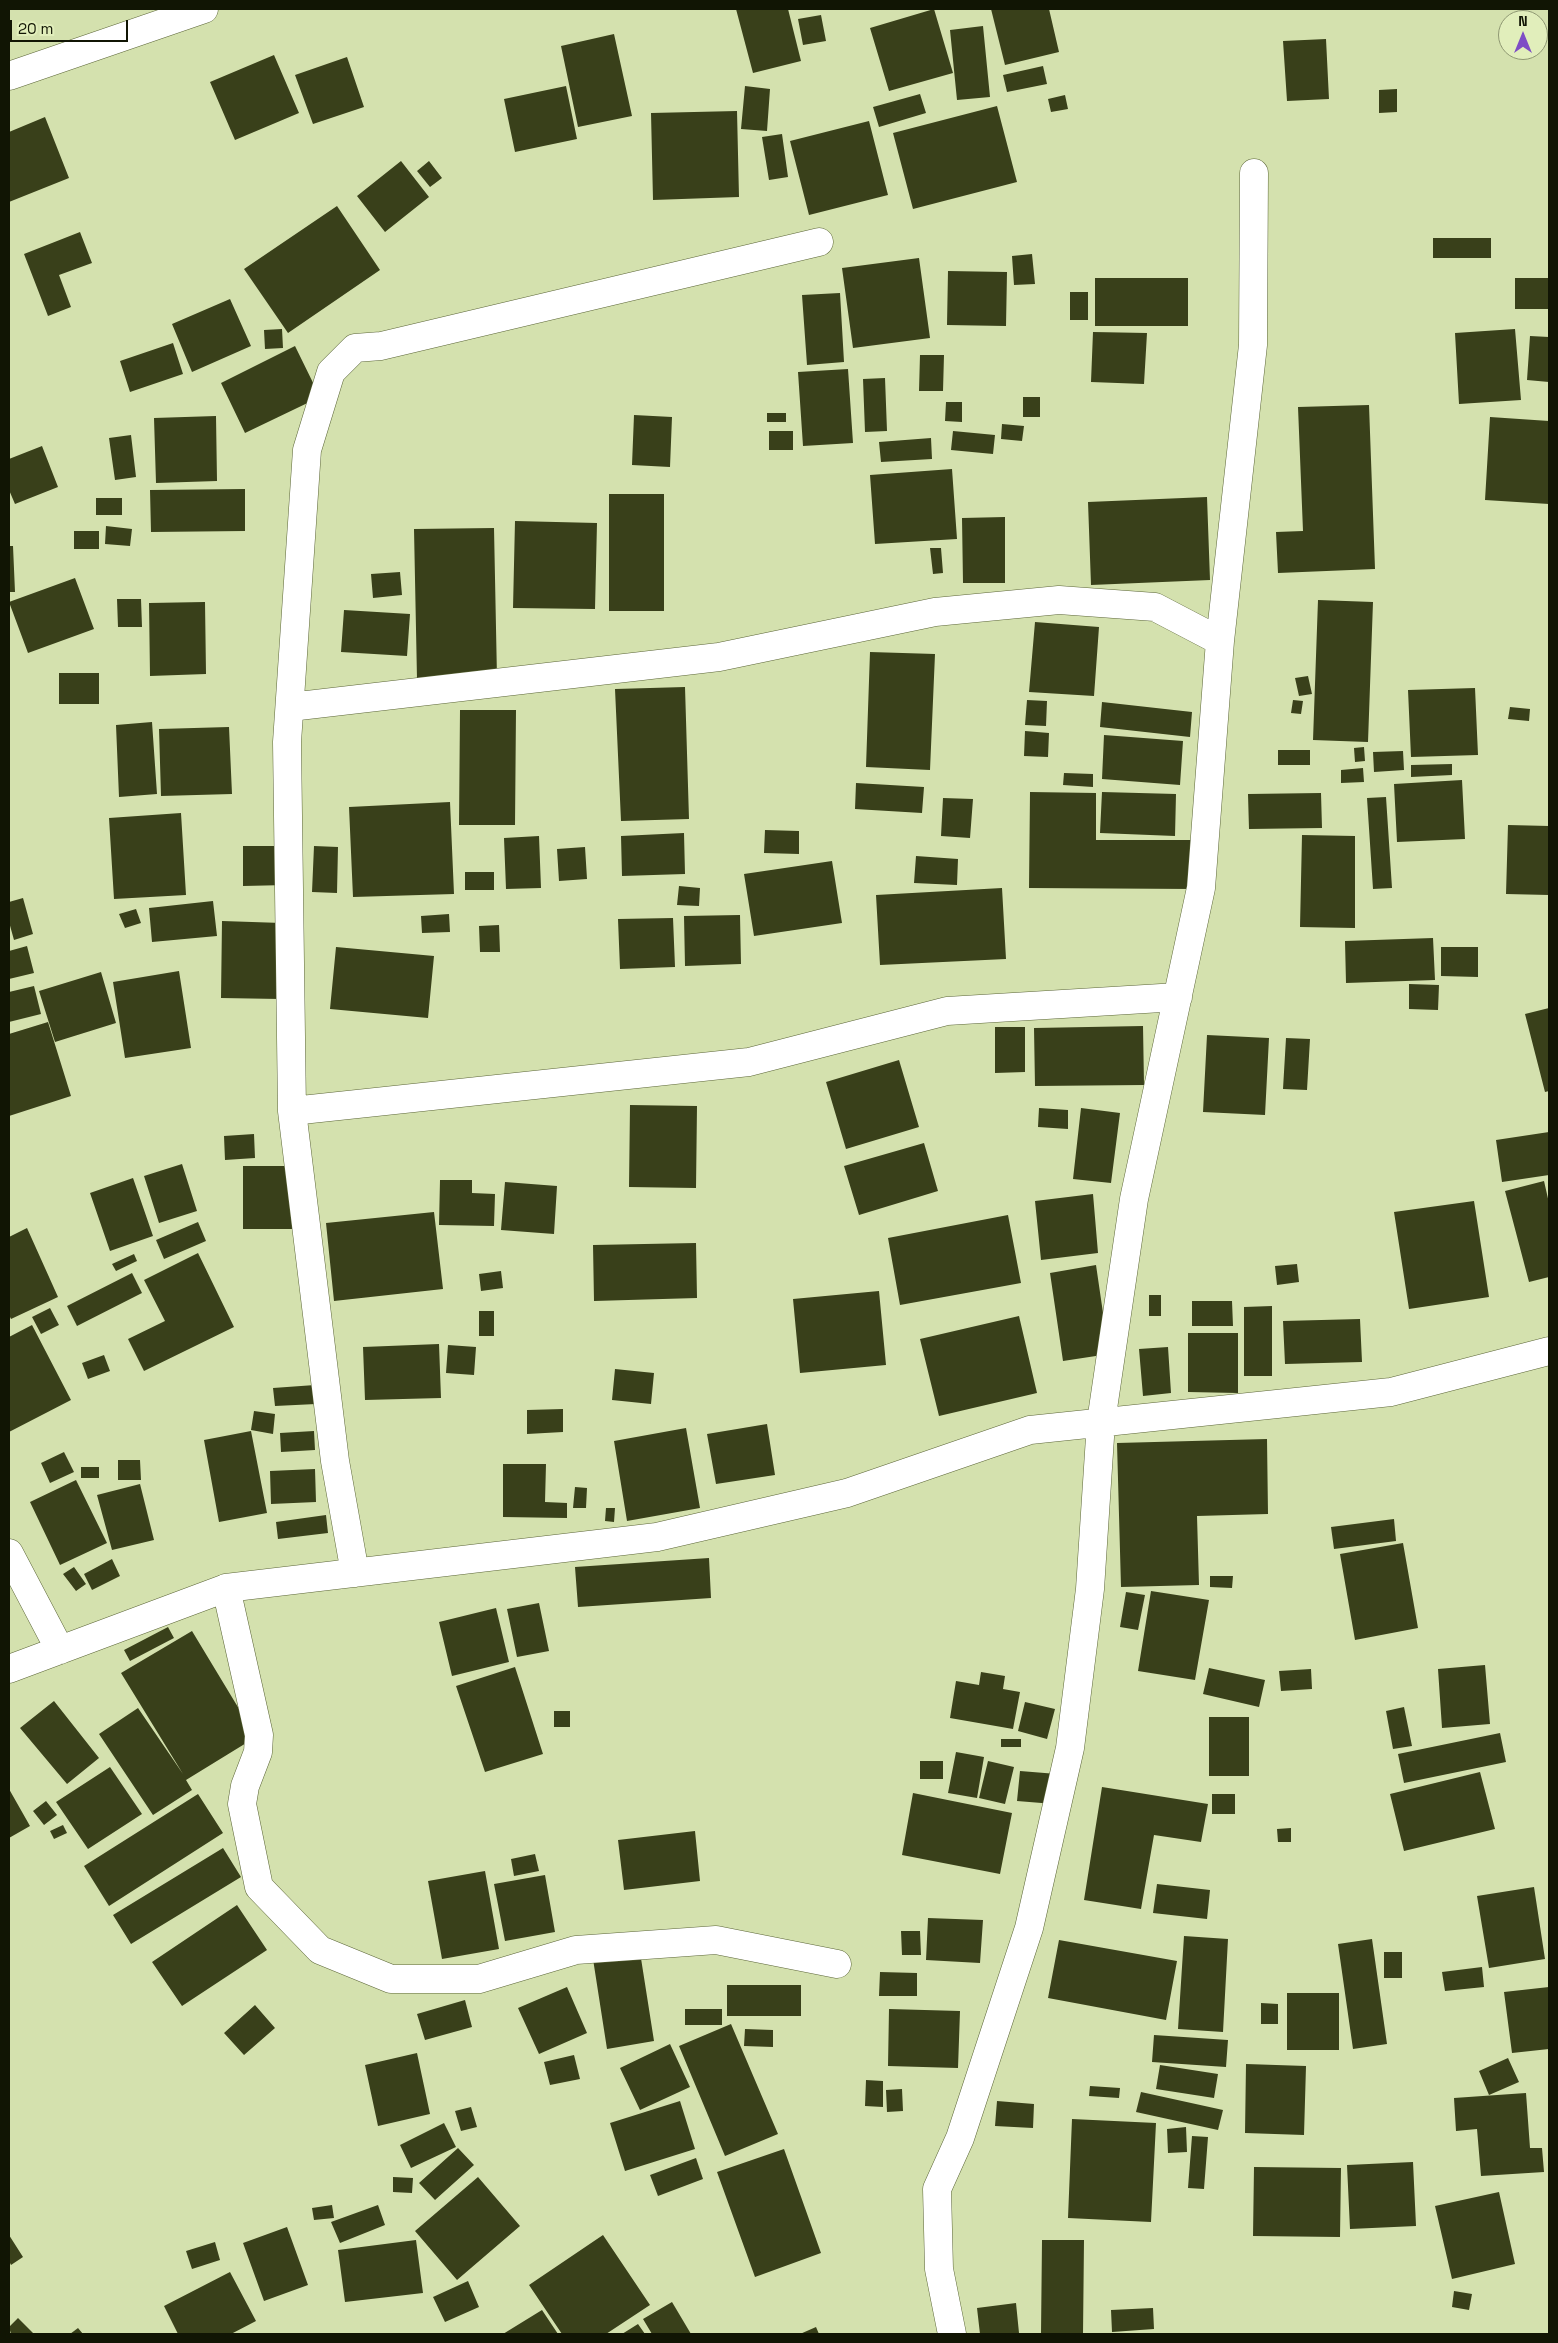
<!DOCTYPE html>
<style>
body{margin:0}
#map{position:relative;width:1558px;height:2343px;overflow:hidden;background:#d4e1ae;font-family:"Space Grotesk",sans-serif}
canvas{display:block}
.frame{position:absolute;inset:0;border:10px solid #111504;pointer-events:none}
.north{position:absolute;left:1498px;top:10px;width:50px;height:50px;box-sizing:border-box;background:#e1eebb;border:1px solid #8e9772;border-radius:50%;rotate:0deg;font-size:14px;font-weight:700;line-height:20px;text-align:center;color:#111504}
.north::after{content:'';display:block;margin:auto;width:18px;height:22px;background:#7e4dc5;clip-path:polygon(50% 0,100% 100%,50% 72%,0 100%)}
.scale{position:absolute;left:10px;top:20px;width:118px;height:22px;box-sizing:border-box;border:2px solid #111504;border-top:0;padding-left:6px;font-size:15px;line-height:18px;white-space:nowrap;color:#111504;-webkit-text-stroke:4px #e1eebb;paint-order:stroke}
</style>
<div id="map">
<canvas width="1558" height="2343"></canvas>
<div class="frame"></div>
<div class="north">N</div>
<div class="scale">20 m</div>
</div>
<script>
const c = document.querySelector('canvas').getContext('2d');
c.lineJoin = 'round';
function fill(path, color) {
  c.fillStyle = color;
  c.fill(path, 'evenodd');
}
function shape(rows) {
  const path = new Path2D();
  for (const r of rows) {
    path.moveTo(r[0], r[1]);
    for (let i = 2; i < r.length; i += 2) path.lineTo(r[i], r[i + 1]);
  }
  return path;
}
function stroke(path, color, width, dash) {
  c.strokeStyle = color;
  c.lineWidth = width;
  c.lineCap = dash ? 'butt' : 'round';
  c.setLineDash(dash || []);
  c.stroke(path);
}
const building = shape([
 [736,9,788,9,801,61,753,73],
 [934,9,953,73,889,91,870,28],
 [991,9,1049,9,1059,52,1005,65],
 [821,15,826,41,803,45,798,19],
 [983,26,990,97,957,100,950,30],
 [614,34,632,116,578,127,561,46],
 [1326,39,1329,99,1287,101,1283,41],
 [274,55,299,113,235,140,210,82],
 [347,57,364,107,313,124,295,75],
 [1043,66,1047,84,1007,92,1003,75],
 [566,86,577,139,515,152,504,99],
 [745,86,770,89,767,131,741,129],
 [1397,89,1397,112,1379,113,1379,90],
 [920,94,926,113,879,127,873,107],
 [1065,95,1068,109,1051,112,1048,99],
 [997,106,1017,182,913,209,893,133],
 [737,111,739,197,653,200,651,113],
 [45,117,69,178,9,202,9,132],
 [869,121,888,195,809,215,790,141],
 [782,134,788,177,769,180,762,137],
 [401,161,429,197,385,232,357,196],
 [429,161,442,178,430,187,417,171],
 [337,206,380,270,288,333,244,269],
 [80,232,92,263,59,275,71,307,48,316,24,254],
 [1433,238,1491,238,1491,258,1433,258],
 [1032,254,1035,284,1014,285,1012,256],
 [919,258,930,338,853,348,842,268],
 [948,271,1007,272,1006,326,947,325],
 [1095,278,1188,278,1188,326,1095,326],
 [1515,278,1549,278,1549,309,1515,309],
 [1070,292,1088,292,1088,320,1070,320],
 [840,293,844,362,807,365,802,295],
 [230,299,251,346,192,372,172,324],
 [282,329,283,348,265,349,264,330],
 [1515,329,1521,400,1459,404,1455,333],
 [1093,332,1147,333,1144,384,1091,382],
 [1530,336,1549,337,1549,382,1527,380],
 [173,343,183,374,130,392,120,361],
 [295,346,320,397,245,433,221,383],
 [920,355,944,355,943,391,919,391],
 [848,369,853,443,803,446,798,372],
 [885,378,887,431,865,432,863,379],
 [1023,397,1040,397,1040,417,1023,417],
 [946,402,962,402,962,422,945,421],
 [1369,405,1375,569,1278,573,1276,532,1303,531,1298,407],
 [767,413,786,413,786,422,767,422],
 [634,415,672,417,670,467,632,465],
 [216,416,217,481,156,483,154,418],
 [1490,417,1549,421,1549,504,1485,500],
 [1002,424,1024,426,1022,441,1001,439],
 [769,431,793,431,793,450,769,450],
 [953,431,995,435,993,454,951,450],
 [131,435,136,477,115,480,109,438],
 [931,438,932,459,881,462,879,442],
 [42,446,58,487,15,504,9,490,9,459],
 [952,469,957,539,875,544,870,475],
 [245,489,245,531,151,532,150,490],
 [609,494,664,494,664,611,609,611],
 [1207,497,1210,580,1091,585,1088,502],
 [96,498,122,498,122,515,96,515],
 [1005,517,1005,583,963,583,962,518],
 [515,521,597,523,595,609,513,608],
 [106,526,132,529,130,546,105,544],
 [494,528,497,678,417,679,414,529],
 [74,531,99,531,99,549,74,549],
 [9,546,13,546,15,592,9,592],
 [930,548,941,548,943,573,933,574],
 [400,572,402,595,373,598,371,574],
 [75,578,94,629,28,653,9,602],
 [117,599,141,599,142,627,118,627],
 [1318,600,1373,602,1368,742,1313,740],
 [205,602,206,674,150,676,149,603],
 [344,610,410,614,407,656,341,652],
 [1035,622,1099,627,1094,696,1029,692],
 [870,652,935,654,930,770,866,767],
 [59,673,99,673,99,704,59,704],
 [1308,676,1312,694,1299,696,1295,678],
 [685,687,689,819,621,821,615,689],
 [1475,688,1478,755,1411,757,1408,690],
 [1027,700,1047,701,1046,726,1025,725],
 [1293,700,1303,701,1301,714,1291,713],
 [1102,702,1192,712,1190,737,1100,727],
 [1510,707,1530,709,1529,721,1508,719],
 [460,710,516,710,515,825,459,825],
 [152,722,157,794,119,797,116,725],
 [229,727,232,794,161,796,159,729],
 [1025,731,1049,733,1048,757,1024,756],
 [1104,735,1183,741,1180,785,1102,779],
 [1364,747,1365,761,1355,762,1354,748],
 [1278,750,1310,750,1310,765,1278,765],
 [1403,751,1404,770,1374,772,1373,752],
 [1452,764,1452,775,1411,777,1411,765],
 [1363,768,1364,782,1341,783,1341,770],
 [1064,773,1093,774,1093,787,1063,785],
 [1462,780,1465,839,1397,842,1394,784],
 [856,783,924,787,922,813,855,809],
 [1030,792,1096,793,1096,840,1194,840,1194,889,1029,888],
 [1102,792,1176,794,1175,836,1100,833],
 [1321,793,1322,828,1249,829,1248,794],
 [1386,797,1392,888,1373,889,1367,798],
 [943,798,973,799,970,838,941,836],
 [450,802,454,894,353,897,349,807],
 [181,813,186,895,114,899,109,818],
 [1508,825,1549,826,1549,895,1506,894],
 [765,830,799,831,799,854,764,853],
 [684,833,685,874,622,876,621,836],
 [1302,835,1355,836,1355,928,1300,927],
 [539,836,541,888,506,889,504,838],
 [243,846,286,846,287,885,243,886],
 [314,846,338,847,337,893,312,892],
 [585,847,587,879,559,881,557,849],
 [916,856,958,859,957,885,914,883],
 [832,861,842,923,754,936,744,874],
 [465,872,494,872,494,890,465,890],
 [679,886,700,888,699,906,677,905],
 [1002,888,1006,959,880,965,876,895],
 [23,898,33,934,14,940,9,922,9,902],
 [213,901,217,936,152,942,149,908],
 [136,909,141,923,125,928,119,914],
 [449,914,450,932,422,933,421,916],
 [740,915,741,964,685,966,684,916],
 [673,918,675,967,620,969,618,919],
 [222,921,282,923,280,999,221,998],
 [499,925,500,952,480,952,479,926],
 [1433,938,1435,980,1346,983,1345,941],
 [27,946,34,973,9,979,9,951],
 [336,947,434,956,428,1018,330,1009],
 [1441,947,1478,947,1478,977,1441,976],
 [179,971,191,1048,125,1058,113,982],
 [101,972,116,1023,55,1042,39,991],
 [1409,984,1439,985,1438,1010,1409,1009],
 [34,986,41,1014,9,1022,9,992],
 [1549,1008,1549,1091,1545,1092,1525,1014],
 [48,1022,71,1096,9,1116,9,1034],
 [1143,1026,1144,1085,1035,1086,1034,1028],
 [995,1027,1025,1027,1025,1072,995,1073],
 [1207,1035,1269,1038,1265,1115,1203,1112],
 [1286,1038,1310,1039,1307,1090,1283,1089],
 [899,1060,919,1127,846,1149,826,1082],
 [630,1105,697,1106,696,1188,629,1187],
 [1039,1108,1068,1110,1068,1129,1038,1127],
 [1081,1108,1120,1113,1111,1183,1073,1179],
 [1549,1132,1549,1175,1502,1182,1496,1140],
 [254,1134,255,1158,225,1160,224,1136],
 [924,1143,938,1191,859,1215,844,1166],
 [182,1164,197,1211,159,1223,144,1176],
 [243,1166,294,1166,294,1229,243,1229],
 [133,1178,153,1236,110,1251,90,1193],
 [440,1180,472,1180,472,1193,495,1194,494,1226,439,1225],
 [1544,1181,1549,1203,1549,1277,1529,1282,1505,1191],
 [505,1182,557,1186,554,1234,501,1230],
 [1093,1194,1098,1253,1041,1260,1035,1201],
 [1474,1201,1489,1297,1409,1309,1394,1212],
 [434,1212,443,1289,334,1301,326,1223],
 [1008,1215,1021,1283,900,1305,888,1238],
 [198,1222,206,1241,164,1259,156,1240],
 [27,1228,58,1297,11,1319,9,1315,9,1237],
 [696,1243,697,1298,594,1301,593,1245],
 [198,1253,234,1327,144,1371,128,1339,165,1321,144,1280],
 [134,1254,137,1261,116,1271,112,1264],
 [1297,1264,1299,1282,1277,1285,1275,1266],
 [1096,1265,1109,1354,1063,1361,1050,1273],
 [501,1271,503,1288,481,1291,479,1274],
 [132,1273,142,1293,77,1326,67,1306],
 [879,1291,886,1365,800,1373,793,1299],
 [1149,1295,1161,1295,1161,1316,1149,1316],
 [1192,1301,1232,1301,1233,1326,1192,1326],
 [1272,1306,1272,1376,1244,1376,1244,1307],
 [50,1308,59,1325,41,1334,32,1317],
 [479,1311,494,1311,494,1336,479,1336],
 [1019,1316,1037,1393,939,1416,920,1339],
 [1360,1319,1362,1362,1285,1364,1283,1321],
 [32,1325,71,1400,9,1432,9,1337],
 [1188,1333,1238,1333,1238,1393,1188,1392],
 [439,1344,441,1398,365,1400,363,1347],
 [448,1345,476,1347,474,1375,446,1373],
 [1168,1347,1171,1393,1143,1396,1139,1349],
 [104,1355,110,1371,88,1379,82,1363],
 [615,1369,654,1373,651,1404,612,1400],
 [315,1385,316,1404,275,1406,273,1388],
 [563,1409,563,1432,527,1434,527,1410],
 [254,1411,275,1414,273,1434,251,1430],
 [767,1424,775,1475,716,1484,707,1434],
 [686,1428,700,1508,627,1521,614,1441],
 [251,1431,267,1513,219,1522,204,1440],
 [314,1431,315,1450,281,1452,280,1433],
 [1267,1439,1268,1514,1197,1516,1199,1585,1121,1587,1117,1443],
 [64,1452,74,1472,50,1483,41,1463],
 [118,1460,140,1460,141,1480,118,1480],
 [503,1464,546,1464,545,1502,567,1503,567,1518,503,1517],
 [81,1467,99,1467,99,1478,81,1478],
 [315,1469,316,1502,271,1504,270,1471],
 [76,1480,107,1543,60,1565,30,1502],
 [140,1484,154,1540,112,1550,97,1495],
 [575,1487,587,1488,586,1508,573,1508],
 [606,1508,615,1508,614,1522,605,1521],
 [326,1515,328,1533,278,1539,276,1522],
 [1394,1519,1396,1541,1334,1549,1331,1527],
 [1403,1543,1418,1628,1355,1640,1340,1554],
 [709,1558,711,1598,578,1607,575,1567],
 [112,1559,120,1576,92,1590,84,1574],
 [74,1567,86,1584,76,1591,63,1574],
 [1210,1576,1233,1576,1232,1588,1210,1587],
 [1151,1591,1209,1600,1195,1680,1138,1671],
 [1126,1592,1145,1595,1138,1630,1120,1627],
 [539,1603,549,1651,517,1657,507,1609],
 [496,1608,509,1662,452,1676,439,1622],
 [168,1627,174,1638,130,1661,124,1650],
 [192,1631,256,1737,186,1780,192,1790,153,1815,99,1734,138,1708,183,1774,121,1673],
 [1485,1665,1490,1724,1442,1728,1438,1669],
 [515,1667,543,1754,485,1772,456,1686],
 [1209,1668,1265,1680,1259,1707,1203,1694],
 [1311,1669,1312,1689,1281,1691,1279,1671],
 [981,1672,1005,1676,1003,1689,1020,1692,1013,1729,950,1718,956,1681,979,1685],
 [54,1701,99,1758,67,1784,20,1728],
 [1025,1702,1055,1709,1047,1739,1018,1731],
 [1404,1707,1412,1746,1393,1749,1386,1711],
 [554,1711,570,1711,570,1727,554,1727],
 [1209,1717,1249,1717,1249,1776,1209,1776],
 [1500,1733,1506,1762,1404,1783,1398,1754],
 [1001,1739,1021,1739,1021,1747,1001,1747],
 [956,1752,984,1757,977,1798,948,1793],
 [920,1761,943,1761,943,1779,920,1779],
 [988,1761,1014,1767,1005,1804,979,1798],
 [110,1767,142,1814,88,1849,56,1802],
 [1020,1771,1057,1774,1054,1804,1017,1801],
 [1480,1772,1495,1829,1404,1851,1390,1794],
 [1102,1787,1208,1804,1201,1842,1154,1835,1141,1909,1084,1900],
 [9,1789,30,1826,9,1838],
 [913,1793,1012,1813,1000,1874,902,1855],
 [198,1794,223,1833,109,1906,84,1866],
 [1212,1794,1235,1794,1235,1814,1212,1814],
 [46,1801,57,1815,44,1825,33,1811],
 [63,1825,67,1833,54,1839,50,1831],
 [1291,1828,1291,1842,1278,1842,1277,1829],
 [695,1831,700,1881,624,1890,618,1840],
 [223,1848,241,1877,131,1944,113,1915],
 [535,1854,539,1871,514,1876,511,1859],
 [485,1871,499,1949,442,1959,428,1881],
 [545,1875,555,1932,505,1941,494,1884],
 [1157,1884,1210,1890,1207,1919,1153,1913],
 [1534,1887,1545,1959,1489,1968,1477,1896],
 [237,1905,267,1950,182,2006,152,1962],
 [928,1918,983,1920,980,1963,926,1960],
 [901,1931,920,1931,921,1955,902,1955],
 [1184,1936,1228,1939,1223,2032,1178,2029],
 [1372,1939,1387,2044,1353,2049,1338,1944],
 [1059,1940,1177,1961,1166,2020,1048,1998],
 [640,1952,654,2041,607,2049,593,1959],
 [1384,1952,1402,1952,1402,1978,1384,1978],
 [1482,1967,1484,1987,1445,1991,1442,1972],
 [880,1972,917,1973,917,1996,879,1996],
 [727,1985,801,1985,801,2016,727,2016],
 [567,1987,587,2033,539,2054,518,2008],
 [1549,1987,1549,2049,1512,2053,1504,1992],
 [1287,1993,1339,1993,1339,2050,1287,2050],
 [465,2000,472,2027,425,2040,417,2014],
 [1261,2003,1278,2004,1278,2024,1261,2024],
 [255,2005,275,2028,244,2055,224,2033],
 [685,2009,722,2009,722,2025,685,2025],
 [889,2009,960,2011,958,2068,888,2066],
 [731,2024,778,2134,725,2156,679,2046],
 [745,2029,773,2030,773,2047,744,2046],
 [1154,2035,1228,2040,1226,2067,1152,2062],
 [670,2044,690,2087,640,2110,620,2068],
 [417,2053,430,2114,378,2126,365,2065],
 [574,2055,580,2079,550,2085,544,2062],
 [1508,2058,1519,2082,1489,2095,1479,2071],
 [1246,2064,1306,2066,1304,2135,1245,2133],
 [1160,2065,1218,2074,1214,2098,1156,2089],
 [866,2080,883,2081,883,2107,865,2106],
 [1090,2086,1120,2088,1119,2098,1089,2096],
 [902,2089,903,2111,887,2112,886,2090],
 [1141,2092,1223,2110,1218,2130,1136,2112],
 [1526,2093,1530,2148,1542,2148,1544,2172,1481,2176,1477,2129,1456,2131,1454,2098],
 [680,2101,695,2149,625,2171,610,2123],
 [997,2101,1034,2104,1033,2128,995,2126],
 [471,2107,477,2127,461,2131,455,2111],
 [1072,2119,1156,2123,1151,2222,1068,2218],
 [444,2123,456,2147,411,2168,400,2145],
 [1186,2127,1187,2152,1168,2153,1167,2129],
 [1192,2136,1208,2137,1204,2189,1188,2188],
 [458,2148,474,2165,435,2200,419,2183],
 [784,2149,821,2253,755,2277,717,2172],
 [696,2158,703,2179,658,2196,650,2175],
 [1413,2162,1416,2226,1350,2229,1347,2165],
 [1254,2167,1341,2168,1340,2237,1253,2236],
 [393,2177,413,2178,412,2193,393,2192],
 [478,2177,520,2226,457,2280,415,2231],
 [1499,2192,1515,2264,1452,2279,1435,2206],
 [332,2205,334,2218,314,2220,312,2208],
 [378,2205,385,2225,340,2243,331,2222],
 [287,2227,308,2285,264,2301,243,2243],
 [9,2235,23,2257,11,2265,9,2261],
 [603,2235,650,2305,606,2334,562,2334,529,2285],
 [416,2240,423,2293,345,2302,338,2250],
 [1042,2240,1084,2240,1083,2334,1041,2334],
 [215,2242,220,2260,192,2269,186,2251],
 [230,2272,256,2321,231,2334,178,2334,164,2306],
 [468,2281,479,2307,445,2322,433,2297],
 [1454,2291,1472,2294,1469,2310,1452,2307],
 [672,2302,691,2334,652,2334,643,2319],
 [1016,2303,1019,2333,980,2334,977,2308],
 [1153,2308,1154,2329,1112,2332,1111,2310],
 [542,2310,558,2334,503,2334],
 [18,2318,34,2334,11,2334,9,2327],
 [638,2324,645,2334,622,2334],
 [816,2327,819,2334,800,2334],
 [78,2328,83,2334,70,2334]
]);
const minor = shape([
 [9,76,204,9],
 [290,707,719,657,935,612,1059,600,1155,607,1220,641],
 [292,1111,749,1062,947,1011,1178,997],
 [9,1553,60,1650],
 [355,1573,335,1461,292,1111,287,742,307,450,331,372,355,348,381,346,819,242],
 [226,1588,259,1735,258,1752,245,1786,242,1804,259,1887,320,1950,391,1979,479,1979,576,1950,716,1940,837,1964],
 [9,1669,226,1588,657,1537,847,1493,1030,1430,1391,1392,1549,1351],
 [952,2334,939,2269,937,2189,960,2138,1029,1928,1070,1748,1090,1589,1101,1422,1134,1199,1201,888,1220,641,1253,345,1254,173]
]);
fill(building, '#39401a');
stroke(minor, '#5c6638', 29);
stroke(minor, '#fff', 28);
</script>
